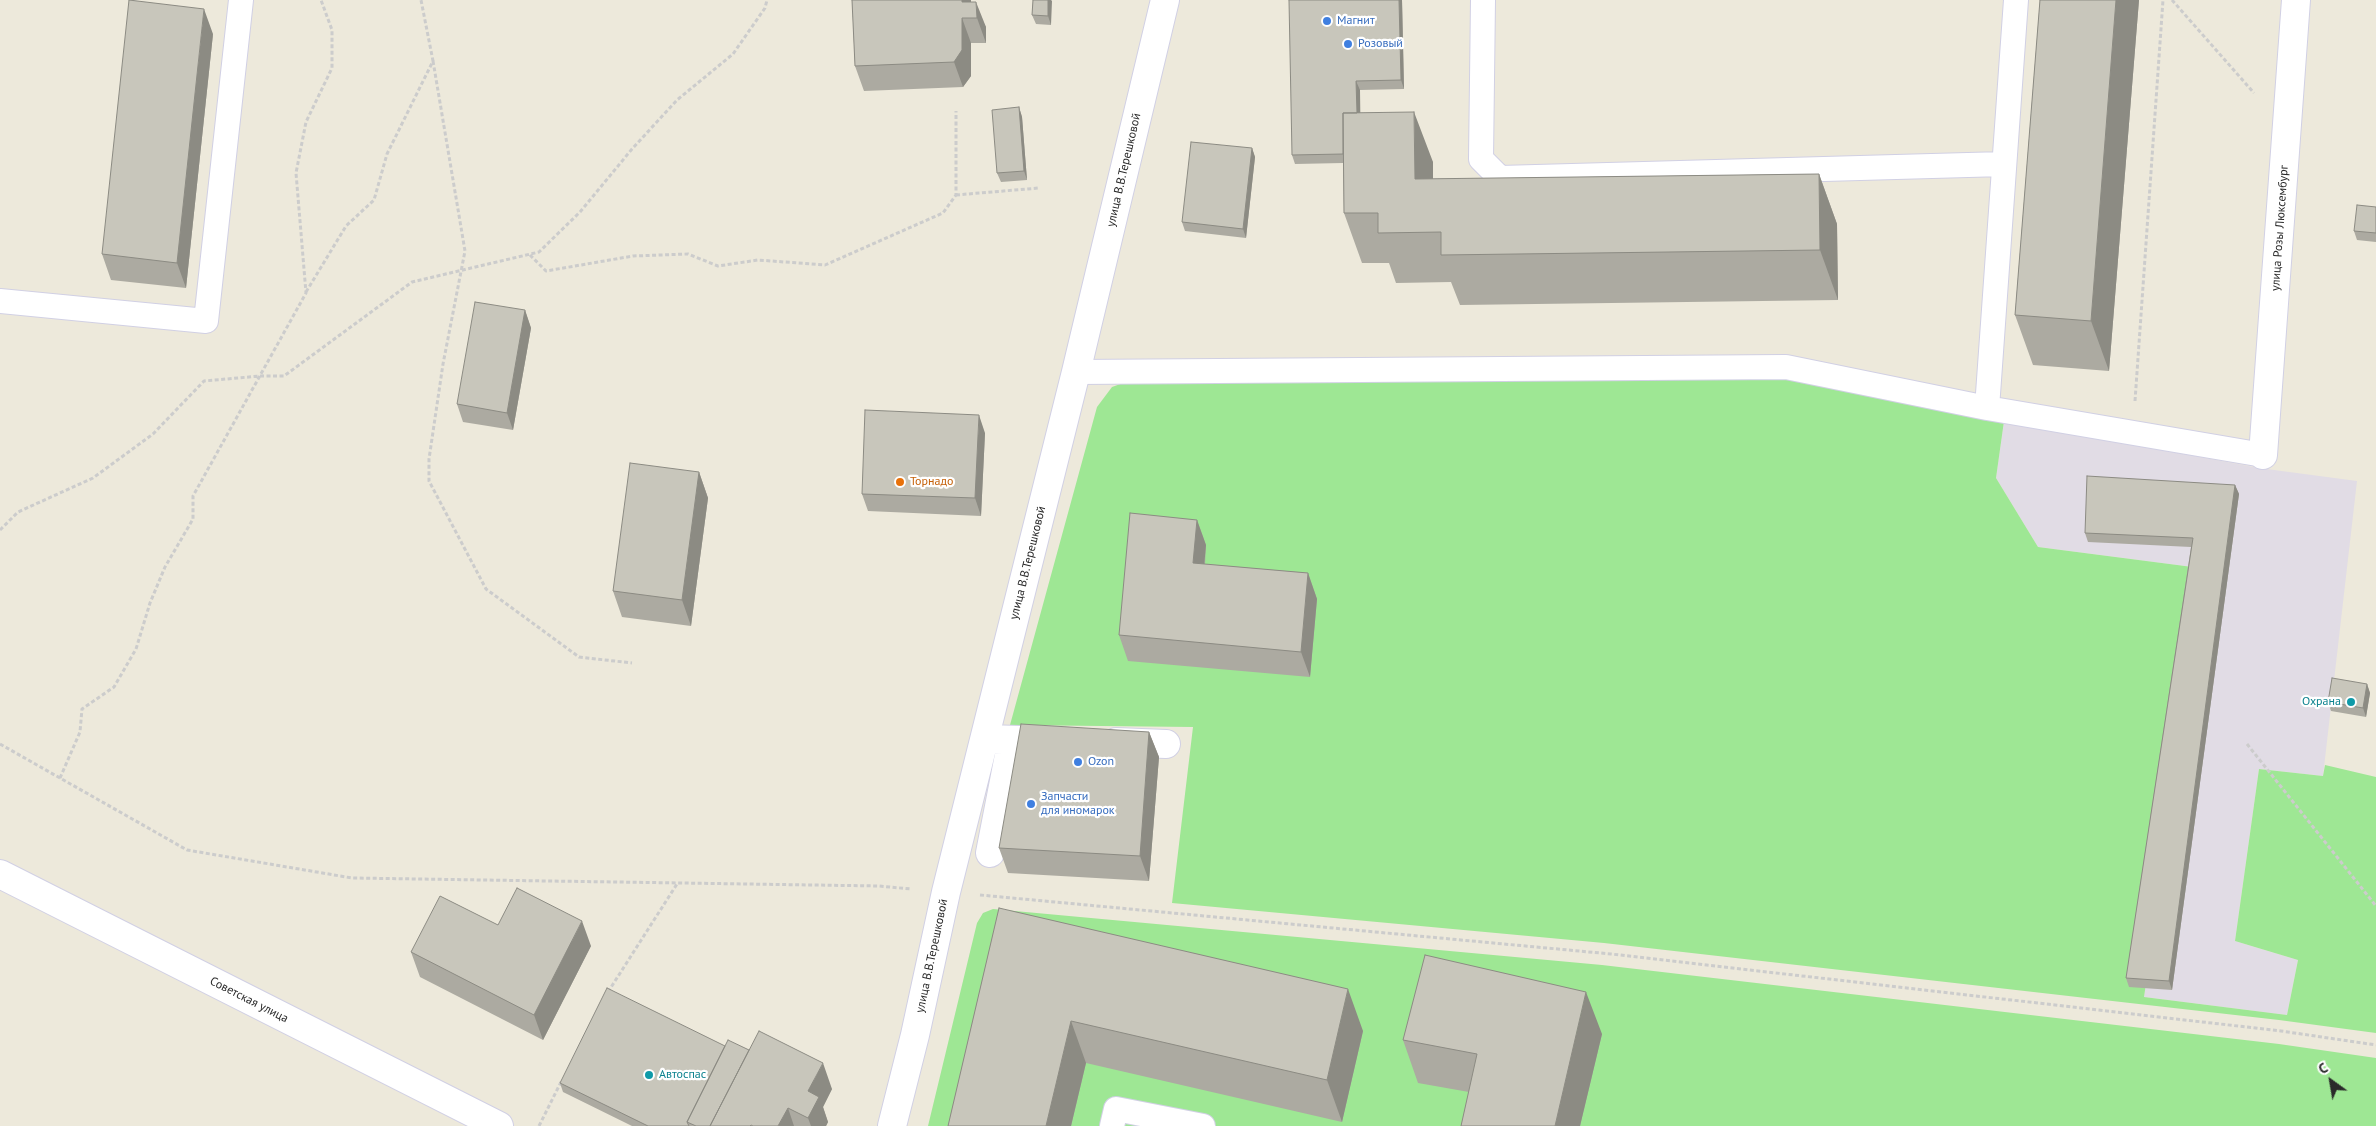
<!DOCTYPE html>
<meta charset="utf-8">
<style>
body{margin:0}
#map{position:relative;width:2376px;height:1126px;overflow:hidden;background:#ede9db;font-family:"PT Sans",sans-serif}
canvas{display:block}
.north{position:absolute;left:2306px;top:1056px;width:50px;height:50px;-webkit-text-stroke:4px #fff;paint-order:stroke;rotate:328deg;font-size:14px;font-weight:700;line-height:20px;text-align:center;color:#2a2a2a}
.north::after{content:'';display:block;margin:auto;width:18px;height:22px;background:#2a2a2a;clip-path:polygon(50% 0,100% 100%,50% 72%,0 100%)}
</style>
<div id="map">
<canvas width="2376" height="1126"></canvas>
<div class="north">С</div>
</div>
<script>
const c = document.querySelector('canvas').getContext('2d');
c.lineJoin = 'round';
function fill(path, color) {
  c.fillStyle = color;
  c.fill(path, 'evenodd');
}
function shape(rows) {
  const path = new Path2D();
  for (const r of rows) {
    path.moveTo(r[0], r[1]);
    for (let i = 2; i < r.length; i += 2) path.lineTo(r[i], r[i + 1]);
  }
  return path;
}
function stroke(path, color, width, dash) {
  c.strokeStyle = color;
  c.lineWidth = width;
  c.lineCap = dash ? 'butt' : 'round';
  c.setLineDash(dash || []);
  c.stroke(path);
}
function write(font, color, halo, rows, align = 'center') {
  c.font = font + ' "PT Sans",sans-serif';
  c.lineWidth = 4.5;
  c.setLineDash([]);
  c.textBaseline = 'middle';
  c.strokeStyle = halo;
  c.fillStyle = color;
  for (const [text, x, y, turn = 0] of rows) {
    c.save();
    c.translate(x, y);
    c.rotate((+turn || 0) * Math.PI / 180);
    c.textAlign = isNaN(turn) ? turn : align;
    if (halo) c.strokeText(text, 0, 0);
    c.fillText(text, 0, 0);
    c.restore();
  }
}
const industrial = shape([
 [2004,421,2259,468,2357,481,2323,776,2259,769,2235,941,2298,960,2287,1015,2144,997,2208,569,2038,547,1996,478]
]);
const green = shape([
 [1783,378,2004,421,1996,478,2038,547,2208,569,2144,997,2287,1015,2298,960,2235,941,2259,769,2323,776,2325,765,2376,777,2376,1033,2279,1020,1604,943,1172,903,1193,727,1010,725,1097,407,1112,387,1126,382],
 [993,909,1602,965,2279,1044,2376,1058,2376,1126,928,1126,977,923,983,913]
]);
const path = shape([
 [2172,0,2254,93],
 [433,61,465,251,443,364,429,459,429,481,486,589,579,657,632,663],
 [956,195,1039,188],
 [530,255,546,271,633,256,688,254,718,266,758,260,825,265,943,213,956,195,956,111],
 [306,292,346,226,374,200,387,154,433,61,421,0],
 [2135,401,2163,0],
 [0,530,18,512,93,478,153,434,204,381,260,376,284,376,412,282,539,252,580,212,632,149,677,100,733,54,765,8,767,0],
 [0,744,187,850,352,878,879,886,911,889],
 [2247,744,2376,906],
 [60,778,80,732,82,709,114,687,136,649,150,603,165,567,193,519,193,496,306,293,296,173,306,122,332,68,332,30,321,0],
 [980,895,1611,954,2281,1031,2376,1045],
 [608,992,677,884],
 [539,1126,561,1082]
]);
const service = shape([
 [1483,0,1481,159,1500,178,2004,164],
 [0,301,206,321,241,0],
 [1076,372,1786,367,1987,408,2263,455],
 [1987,408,2016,0],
 [1112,1126,1116,1109,1203,1126]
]);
const minor = shape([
 [2263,455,2296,0],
 [985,739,1055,741],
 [1116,742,1166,744],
 [990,853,1012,740]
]);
const tertiary = shape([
 [0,874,499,1126],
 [892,1126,915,1035,946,892,1076,372,1165,0]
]);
const wall = shape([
 [852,0,971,0,971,2,986,27,986,43,971,43,971,76,963,87,864,91,855,66],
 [1033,0,1051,0,1051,25,1036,24,1032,15],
 [1402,0,1404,89,1360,90,1360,113,1433,162,1433,179,1819,174,1837,224,1838,300,1460,305,1451,282,1396,283,1389,263,1362,263,1344,213,1343,163,1295,164,1292,155],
 [2040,0,2139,0,2109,371,2033,365,2015,315],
 [213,34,186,288,111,280,102,254],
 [1019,107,1022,117,1027,180,1001,182,997,173],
 [1252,148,1255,157,1246,238,1185,231,1182,222],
 [2376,207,2376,242,2357,240,2354,231],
 [525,310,531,328,513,430,463,422,457,404],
 [985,433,981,516,868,511,862,494],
 [699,472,708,498,691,626,622,617,613,591],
 [2235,485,2239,494,2172,990,2129,987,2126,978,2191,547,2088,542,2085,533],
 [1197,520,1206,545,1205,564,1308,573,1317,599,1310,677,1128,661,1119,635],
 [2367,684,2370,693,2366,717,2331,711,2328,702],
 [1149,732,1159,757,1149,881,1008,873,999,848],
 [999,908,1363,1031,1342,1122,1086,1063,1071,1126,948,1126],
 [498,925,591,946,543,1040,420,977,411,952],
 [1602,1034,1580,1126,1461,1126,1469,1092,1418,1083,1403,1040],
 [725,1046,749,1050,832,1089,823,1107,828,1122,826,1126,632,1126,563,1092,560,1083]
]);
const shadedWall = shape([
 [962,0,971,0,971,18,962,2],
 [1048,0,1051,0,1052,1,1051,25,1048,16],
 [1399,0,1402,0,1404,89,1401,80],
 [2116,0,2139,0,2109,371,2091,321],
 [976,2,986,27,986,43,977,18],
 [204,9,213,34,186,288,177,263],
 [962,18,971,43,971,76,963,87,954,62],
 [1356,81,1360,90,1361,163,1358,154],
 [1019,107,1022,117,1027,180,1024,171],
 [1414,112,1433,162,1433,229,1415,179],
 [1252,148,1255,157,1246,238,1243,229],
 [1819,174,1837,224,1838,300,1820,250],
 [525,310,531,328,513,430,507,413],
 [979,415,985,433,981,516,975,498],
 [699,472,708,498,691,626,682,600],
 [2235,485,2239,494,2172,990,2169,981],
 [1197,520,1206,545,1202,589,1193,563],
 [1308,573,1317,599,1310,677,1301,652],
 [2367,684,2370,693,2366,717,2363,708],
 [1149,732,1159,757,1149,881,1140,856],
 [582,921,591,946,543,1040,534,1015],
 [1348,989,1363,1031,1342,1122,1327,1080],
 [1586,992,1602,1034,1580,1126,1555,1126],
 [1071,1021,1086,1063,1071,1126,1046,1126],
 [823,1063,832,1089,823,1107,828,1122,826,1126,811,1126,808,1118,808,1091],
 [788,1108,794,1126,778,1126]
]);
const building = shape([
 [129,0,204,9,177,263,102,254,129,0],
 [852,0,962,0,962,2,976,2,977,18,962,18,962,50,954,62,855,66,852,0],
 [1033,0,1048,0,1048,16,1032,15,1033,0],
 [1289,0,1399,0,1401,80,1356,81,1357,113,1343,113,1343,154,1292,155,1289,0],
 [2040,0,2116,0,2091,321,2015,315,2040,0],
 [1019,107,1024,171,997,173,992,110,1019,107],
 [1414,112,1415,179,1819,174,1820,250,1441,255,1441,232,1378,233,1378,213,1344,213,1343,113,1414,112],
 [1191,142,1252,148,1243,229,1182,222,1191,142],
 [2357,205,2376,207,2376,233,2354,231,2357,205],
 [475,302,525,310,507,413,457,404,475,302],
 [865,410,979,415,975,498,862,494,865,410],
 [630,463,699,472,682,600,613,591,630,463],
 [2087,476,2235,485,2169,981,2126,978,2193,538,2085,533,2087,476],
 [1130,513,1197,520,1193,563,1308,573,1301,652,1119,635,1130,513],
 [2332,678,2367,684,2363,708,2328,702,2332,678],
 [1021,724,1149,732,1140,856,999,848,1021,724],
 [517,888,582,921,534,1015,411,952,440,896,498,925,517,888],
 [999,908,1348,989,1327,1080,1071,1021,1046,1126,948,1126,999,908],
 [1425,955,1586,992,1555,1126,1461,1126,1477,1054,1403,1040,1425,955],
 [607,988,725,1046,687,1122,689,1126,648,1126,560,1083,607,988],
 [759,1031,823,1063,808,1091,819,1097,808,1118,788,1108,778,1126,753,1126,751,1125,750,1126,710,1126,759,1031],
 [728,1040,749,1050,710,1126,696,1126,687,1122,728,1040]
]);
const markers = [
 [1327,21,5,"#3f7fe0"],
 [1348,44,5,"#3f7fe0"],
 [900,482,5,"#e8710a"],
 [2351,702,5,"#0f9aa8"],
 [1078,762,5,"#3f7fe0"],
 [1031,804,5,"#3f7fe0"],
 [649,1075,5,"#0f9aa8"]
];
const shopNames = [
 ["Магнит",1337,21],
 ["Розовый",1358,44],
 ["Ozon",1088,762],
 ["Запчасти",1041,797],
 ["для иномарок",1041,811]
];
const streetNames = [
 ["улица В.В.Терешковой",1124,170,-77],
 ["улица Розы Люксембург",2280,228,-86],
 ["улица В.В.Терешковой",1028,563,-76],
 ["улица В.В.Терешковой",932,956,-78],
 ["Советская улица",249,1000,27]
];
const foodNames = [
 ["Торнадо",910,482]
];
const cultureNames = [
 ["Охрана",2341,702],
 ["Автоспас",659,1075,"left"]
];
fill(industrial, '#e1dce5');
fill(green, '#9ee794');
stroke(service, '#d1d0e4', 26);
stroke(minor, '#d1d0e4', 30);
stroke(tertiary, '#d1d0e4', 30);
stroke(path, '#ccc', 3, [4, 2.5]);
stroke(service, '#fff', 24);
stroke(minor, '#fff', 28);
stroke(tertiary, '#fff', 28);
fill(wall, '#acaaa1');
fill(shadedWall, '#8c8b83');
fill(building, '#c8c6bb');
stroke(building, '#8c8b83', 1);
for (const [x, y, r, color] of markers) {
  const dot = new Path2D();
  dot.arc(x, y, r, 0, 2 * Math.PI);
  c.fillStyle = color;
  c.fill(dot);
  stroke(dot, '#fff', 2);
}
write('12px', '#366cbe', '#fff', shopNames, 'left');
write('12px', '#2a2a2a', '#fff', streetNames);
write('12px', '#c56008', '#fff', foodNames, 'left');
write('12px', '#0d838f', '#fff', cultureNames, 'right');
</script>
